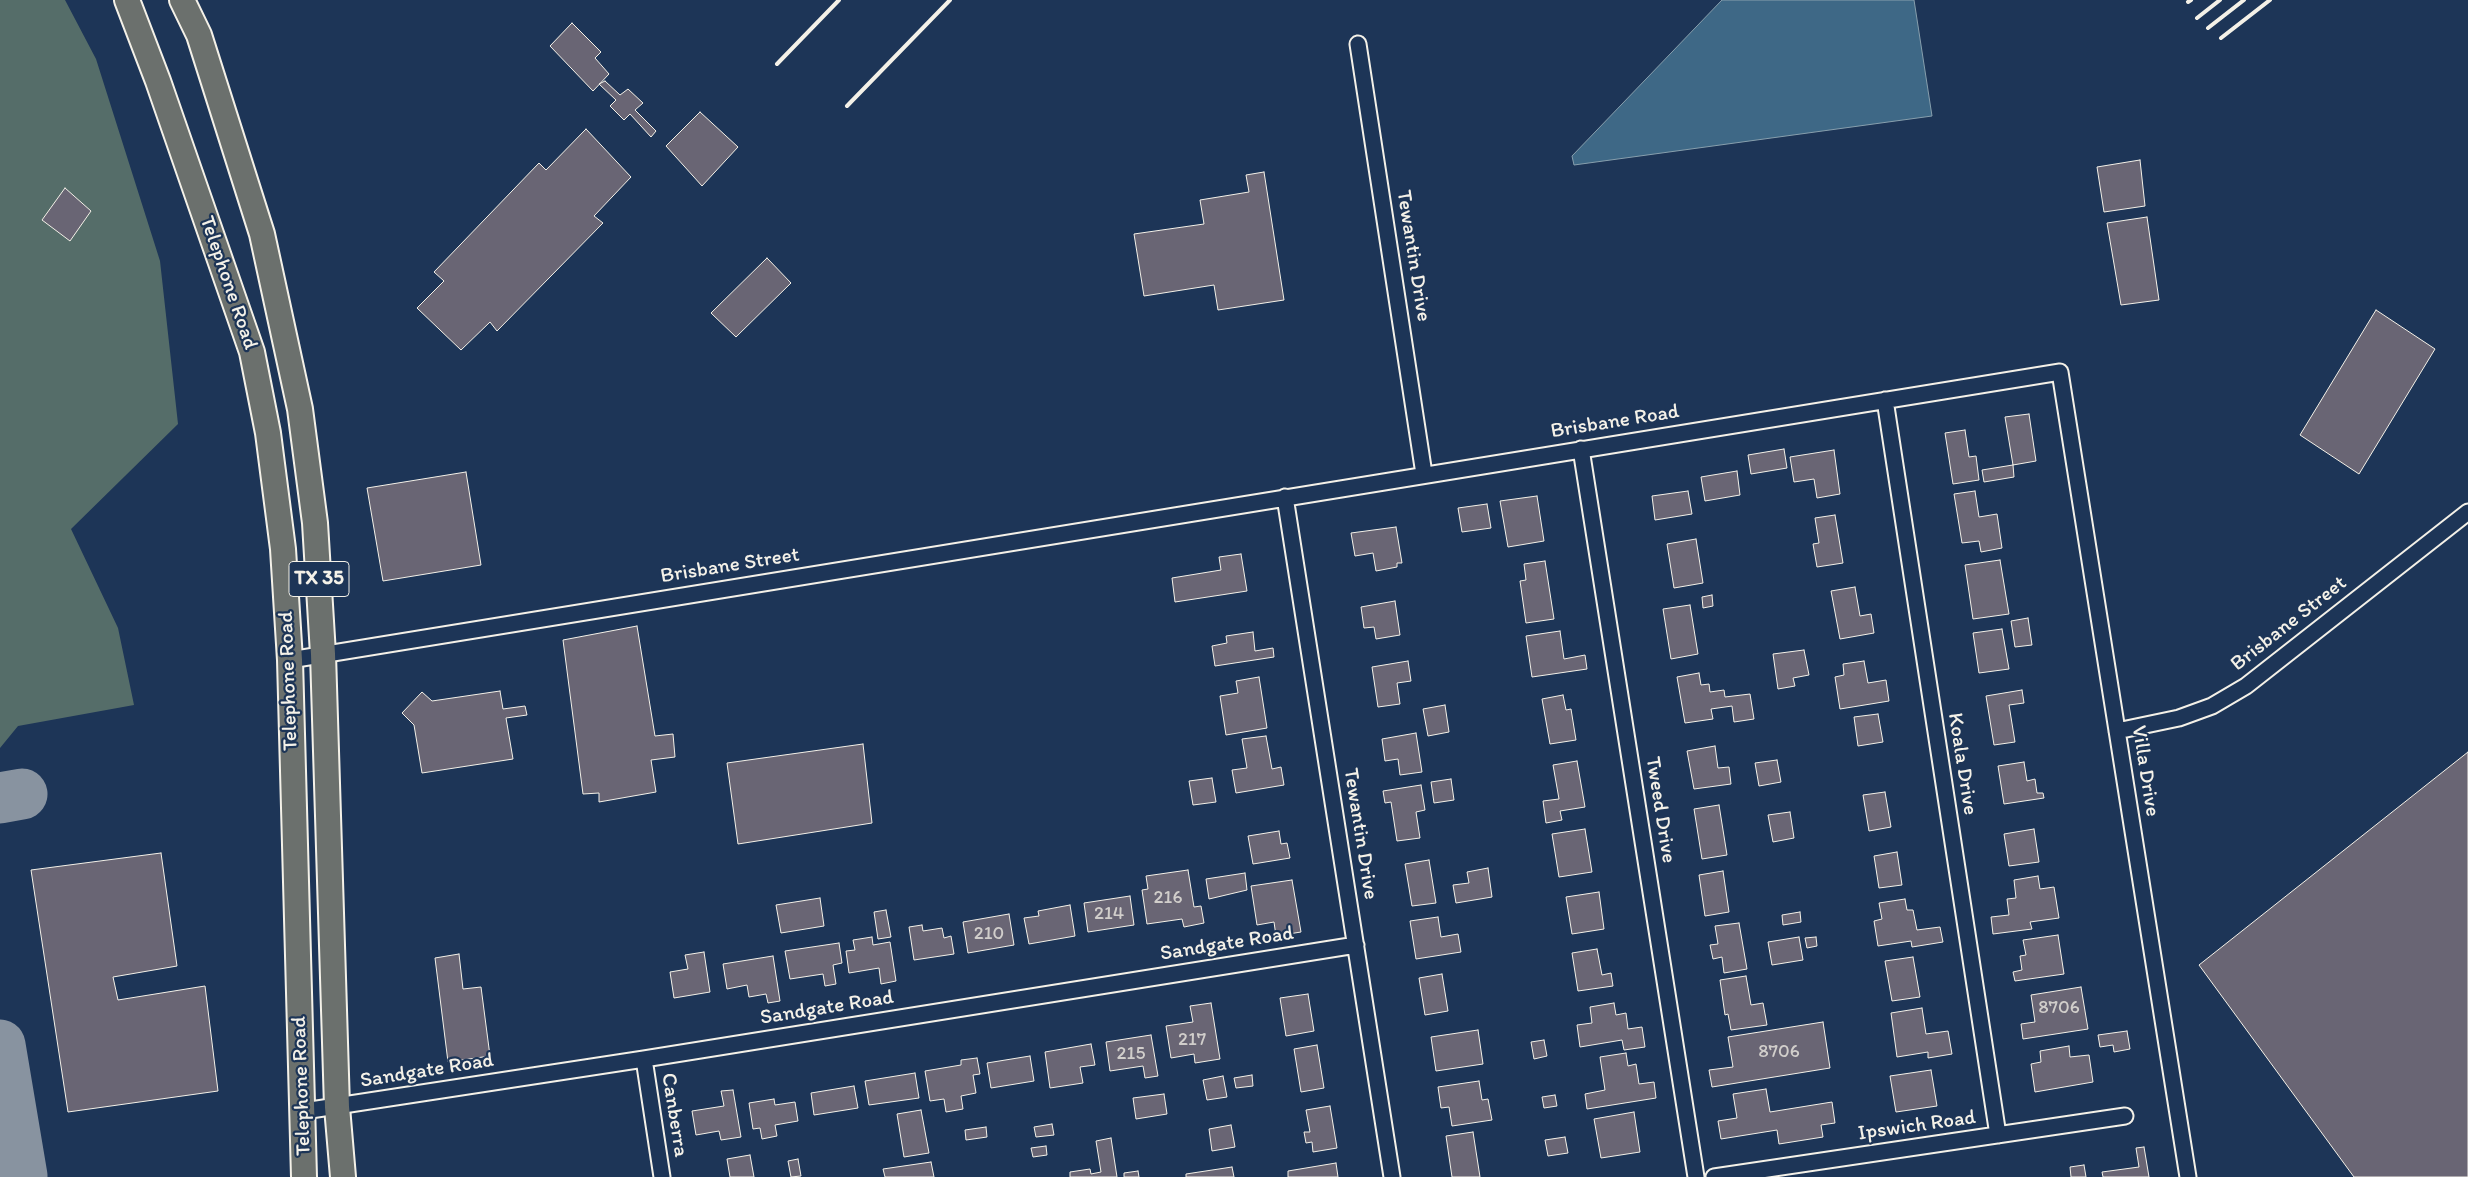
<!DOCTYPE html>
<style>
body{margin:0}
canvas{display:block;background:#1d3557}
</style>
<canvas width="2468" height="1177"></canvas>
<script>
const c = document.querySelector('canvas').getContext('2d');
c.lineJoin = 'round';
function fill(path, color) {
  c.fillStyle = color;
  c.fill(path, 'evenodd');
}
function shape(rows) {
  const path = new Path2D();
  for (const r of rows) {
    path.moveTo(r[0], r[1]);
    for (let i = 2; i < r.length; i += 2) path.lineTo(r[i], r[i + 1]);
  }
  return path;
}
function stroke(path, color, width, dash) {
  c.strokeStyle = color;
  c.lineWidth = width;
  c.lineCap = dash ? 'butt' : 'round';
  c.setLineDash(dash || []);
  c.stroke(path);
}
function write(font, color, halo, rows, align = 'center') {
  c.font = font + ' Itim,sans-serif';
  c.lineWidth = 4.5;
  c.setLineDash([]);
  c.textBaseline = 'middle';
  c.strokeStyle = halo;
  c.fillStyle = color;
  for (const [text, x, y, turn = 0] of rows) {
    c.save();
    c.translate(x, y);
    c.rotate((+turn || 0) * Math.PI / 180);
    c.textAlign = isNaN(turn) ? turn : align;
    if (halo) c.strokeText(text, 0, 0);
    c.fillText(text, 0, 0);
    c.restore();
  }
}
const green = shape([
 [0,0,65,0,96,59,160,261,178,424,71,529,118,628,134,705,18,726,0,748]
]);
const water = shape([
 [1722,0,1914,0,1932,116,1574,165,1572,156,1722,0]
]);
const taxiway = shape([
 [0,798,22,794],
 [0,1045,22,1176]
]);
const building = shape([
 [572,23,601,52,595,58,609,74,593,91,550,46,572,23],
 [605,81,620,95,628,89,643,103,635,110,656,131,651,137,630,114,624,120,610,106,616,100,599,84,605,81],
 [700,112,738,147,702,186,666,146,700,112],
 [586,129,631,177,594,216,603,223,497,331,490,322,461,350,417,308,444,281,434,272,539,163,546,170,586,129],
 [2140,160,2145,206,2104,212,2097,167,2140,160],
 [1264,172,1284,300,1218,310,1214,285,1144,296,1134,234,1204,224,1200,200,1249,192,1246,175,1264,172],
 [65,188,91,211,70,241,42,220,65,188],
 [2147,217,2159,300,2121,305,2107,223,2147,217],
 [767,258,791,283,736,337,711,313,767,258],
 [2376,310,2435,349,2359,474,2300,435,2376,310],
 [2029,414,2036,461,2013,465,2005,417,2029,414],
 [1965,430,1969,457,1976,456,1979,480,1953,484,1945,433,1965,430],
 [1784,449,1787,468,1751,474,1748,455,1784,449],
 [1834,450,1840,494,1817,498,1814,479,1794,482,1790,457,1834,450],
 [2013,465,2014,477,1984,482,1982,470,2013,465],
 [1737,471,1740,495,1705,501,1701,477,1737,471],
 [466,472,481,565,383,581,367,488,466,472],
 [1688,491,1692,514,1655,520,1652,496,1688,491],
 [1975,491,1979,517,1997,514,2002,548,1981,552,1979,541,1962,543,1954,494,1975,491],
 [1537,496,1544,541,1508,547,1500,501,1537,496],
 [1487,504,1491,528,1462,532,1458,508,1487,504],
 [1835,515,1843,563,1817,567,1813,544,1819,543,1815,518,1835,515],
 [1396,527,1402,563,1397,563,1397,567,1376,571,1373,553,1355,556,1351,533,1396,527],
 [1696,539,1703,583,1674,588,1667,544,1696,539],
 [1241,554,1247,591,1175,602,1172,578,1221,570,1219,557,1241,554],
 [2000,560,2009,614,1973,619,1965,565,2000,560],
 [1545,561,1554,619,1526,623,1520,581,1526,580,1524,564,1545,561],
 [1855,587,1860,616,1871,614,1874,633,1840,639,1831,591,1855,587],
 [1712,595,1713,606,1703,608,1702,597,1712,595],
 [1395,601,1400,635,1376,639,1374,627,1364,628,1361,607,1395,601],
 [1690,605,1698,654,1671,659,1663,609,1690,605],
 [2028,618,2032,645,2015,647,2011,621,2028,618],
 [637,626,655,736,673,734,675,757,651,760,656,792,599,802,599,793,583,794,563,640,637,626],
 [2002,629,2009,669,1979,673,1973,633,2002,629],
 [1560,631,1564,659,1585,655,1587,669,1532,677,1526,636,1560,631],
 [1253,632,1255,651,1273,648,1274,657,1215,666,1212,646,1227,643,1226,636,1253,632],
 [1804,650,1809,675,1793,678,1795,686,1778,689,1773,654,1804,650],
 [1408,661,1411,681,1397,683,1400,704,1378,707,1372,667,1408,661],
 [1864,661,1868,683,1886,680,1889,701,1840,709,1835,677,1844,675,1843,664,1864,661],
 [1699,673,1701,685,1709,684,1710,692,1724,690,1725,697,1750,694,1754,719,1734,722,1732,706,1711,709,1713,719,1685,723,1677,677,1699,673],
 [1259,677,1267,728,1226,735,1220,696,1238,693,1236,681,1259,677],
 [2022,690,2024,703,2009,705,2015,742,1994,745,1986,696,2022,690],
 [500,691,503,709,525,706,527,715,506,718,513,759,422,773,414,725,402,713,422,692,432,701,500,691],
 [1563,695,1566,710,1571,709,1576,740,1550,744,1542,699,1563,695],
 [1445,705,1449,732,1428,736,1423,709,1445,705],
 [1878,714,1883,742,1858,746,1854,717,1878,714],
 [1416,733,1422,772,1400,775,1398,759,1385,761,1382,739,1416,733],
 [1266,736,1272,769,1281,767,1284,785,1236,793,1232,770,1247,768,1242,739,1266,736],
 [863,744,872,823,738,844,727,763,863,744],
 [1715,746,1718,768,1729,767,1731,784,1694,789,1687,751,1715,746],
 [2468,752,2468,1177,2354,1177,2199,965,2468,752],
 [1777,760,1781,782,1759,786,1755,763,1777,760],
 [1577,761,1585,807,1560,811,1562,820,1546,823,1543,801,1559,799,1553,765,1577,761],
 [2024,762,2027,781,2035,779,2037,793,2043,793,2044,798,2004,804,1998,766,2024,762],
 [1212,778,1216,802,1193,805,1189,781,1212,778],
 [1451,779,1454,800,1434,803,1431,782,1451,779],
 [1421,785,1425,810,1416,812,1420,838,1397,841,1391,802,1385,803,1383,791,1421,785],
 [1885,792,1891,827,1869,831,1863,795,1885,792],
 [1719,805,1727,855,1702,859,1694,809,1719,805],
 [1790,812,1794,838,1773,842,1768,815,1790,812],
 [1585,829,1592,872,1559,877,1552,834,1585,829],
 [2034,829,2039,862,2009,866,2004,834,2034,829],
 [1279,831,1281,844,1287,843,1290,858,1253,864,1248,836,1279,831],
 [1897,852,1902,885,1879,888,1874,856,1897,852],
 [161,853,177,966,113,977,118,1000,205,986,218,1091,68,1112,31,870,161,853],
 [1429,860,1436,903,1412,906,1405,864,1429,860],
 [1488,868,1492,897,1456,903,1453,885,1469,883,1467,872,1488,868],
 [1188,870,1194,907,1201,906,1204,923,1184,927,1182,919,1147,924,1142,890,1148,889,1146,876,1188,870],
 [1723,871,1729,912,1705,916,1699,875,1723,871],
 [1245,873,1247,890,1209,899,1206,879,1245,873],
 [2038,876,2040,889,2054,887,2059,918,2030,922,2032,929,1993,934,1991,917,2009,915,2007,899,2016,898,2014,880,2038,876],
 [1292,880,1301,932,1276,936,1274,922,1257,925,1251,886,1292,880],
 [1599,892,1604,929,1572,934,1566,897,1599,892],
 [1130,896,1134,925,1088,932,1084,903,1130,896],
 [820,898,824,926,781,933,776,905,820,898],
 [1905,899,1907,910,1913,910,1917,930,1940,927,1943,942,1912,947,1911,941,1878,946,1874,921,1882,919,1879,903,1905,899],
 [1070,905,1075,936,1029,944,1024,918,1039,916,1038,911,1070,905],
 [886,910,891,937,878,939,874,912,886,910],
 [1800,912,1801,922,1783,925,1782,915,1800,912],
 [1009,914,1014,945,968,953,963,922,1009,914],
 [1438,917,1441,937,1458,934,1461,952,1416,959,1410,921,1438,917],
 [1739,923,1747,969,1724,973,1722,957,1713,959,1710,945,1718,944,1715,926,1739,923],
 [922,925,923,931,942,928,944,938,951,936,954,954,914,960,909,927,922,925],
 [2058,935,2064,974,2015,981,2013,972,2022,970,2020,956,2026,955,2023,940,2058,935],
 [872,937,873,945,890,942,896,981,881,984,879,968,849,973,846,951,855,950,853,940,872,937],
 [1799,937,1803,960,1772,965,1768,942,1799,937],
 [1816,937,1817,946,1807,948,1805,938,1816,937],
 [839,943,842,963,833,965,836,984,825,986,823,974,790,979,785,951,839,943],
 [1597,949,1602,975,1611,973,1613,986,1578,991,1572,953,1597,949],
 [704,952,710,992,674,998,670,972,688,969,685,955,704,952],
 [459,954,463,989,481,987,490,1056,448,1062,435,958,459,954],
 [773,956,780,1001,768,1003,766,994,749,997,747,985,727,989,723,964,773,956],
 [1913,957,1920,997,1892,1001,1885,961,1913,957],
 [1442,974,1448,1011,1425,1015,1419,978,1442,974],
 [1746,976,1751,1005,1763,1003,1767,1025,1731,1030,1728,1014,1725,1015,1720,980,1746,976],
 [2081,987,2088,1029,2023,1039,2021,1024,2035,1022,2031,995,2081,987],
 [1308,994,1314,1031,1286,1036,1280,998,1308,994],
 [1211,1003,1220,1059,1195,1063,1194,1054,1171,1058,1166,1026,1193,1022,1190,1006,1211,1003],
 [1614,1003,1616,1015,1626,1013,1628,1029,1642,1027,1645,1047,1624,1050,1622,1040,1580,1047,1577,1025,1592,1023,1590,1007,1614,1003],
 [1922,1008,1926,1034,1948,1031,1952,1054,1928,1058,1928,1052,1897,1057,1891,1013,1922,1008],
 [1823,1022,1830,1068,1712,1087,1709,1070,1733,1067,1728,1037,1823,1022],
 [1478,1030,1483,1064,1436,1071,1431,1037,1478,1030],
 [2127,1031,2130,1049,2114,1052,2113,1045,2100,1047,2098,1035,2127,1031],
 [1151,1035,1158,1076,1145,1078,1143,1066,1110,1071,1106,1042,1151,1035],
 [1544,1040,1547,1056,1534,1059,1531,1042,1544,1040],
 [1091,1044,1095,1065,1080,1067,1083,1083,1050,1088,1045,1052,1091,1044],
 [1317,1045,1324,1088,1301,1092,1294,1049,1317,1045],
 [2069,1046,2070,1057,2089,1055,2093,1082,2035,1092,2031,1064,2041,1062,2040,1051,2069,1046],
 [1626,1053,1628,1066,1636,1064,1639,1084,1654,1082,1656,1098,1587,1109,1585,1094,1605,1090,1600,1057,1626,1053],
 [1030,1056,1034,1081,991,1088,987,1063,1030,1056],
 [977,1058,980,1074,973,1075,976,1093,961,1096,963,1109,946,1112,944,1099,930,1101,925,1071,961,1065,961,1060,977,1058],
 [1931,1070,1937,1106,1896,1112,1890,1076,1931,1070],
 [915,1073,919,1098,869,1105,865,1081,915,1073],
 [1252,1075,1253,1086,1236,1088,1234,1078,1252,1075],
 [1223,1076,1227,1097,1207,1100,1203,1080,1223,1076],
 [1479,1081,1482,1100,1488,1099,1492,1120,1452,1126,1449,1107,1441,1108,1438,1087,1479,1081],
 [854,1086,858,1108,814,1115,811,1093,854,1086],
 [1766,1089,1770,1112,1832,1102,1835,1123,1821,1125,1823,1137,1779,1144,1777,1130,1721,1139,1718,1121,1737,1118,1733,1094,1766,1089],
 [733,1090,741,1137,721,1140,719,1131,696,1135,692,1111,724,1106,721,1091,733,1090],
 [1164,1094,1167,1114,1136,1119,1133,1098,1164,1094],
 [1555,1095,1557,1106,1544,1108,1542,1097,1555,1095],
 [774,1099,775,1105,795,1102,798,1121,775,1125,777,1136,762,1139,760,1128,753,1129,749,1103,774,1099],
 [1330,1106,1337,1148,1313,1152,1312,1142,1306,1143,1304,1132,1310,1132,1306,1110,1330,1106],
 [921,1110,929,1153,904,1157,897,1114,921,1110],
 [1634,1112,1640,1152,1601,1158,1594,1119,1634,1112],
 [1052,1124,1054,1135,1036,1137,1034,1127,1052,1124],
 [1231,1125,1235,1147,1212,1151,1209,1129,1231,1125],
 [986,1127,987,1137,966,1140,965,1130,986,1127],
 [1473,1132,1480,1177,1452,1177,1446,1136,1473,1132],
 [1565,1137,1568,1153,1548,1156,1545,1140,1565,1137],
 [1111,1138,1117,1177,1070,1177,1070,1172,1090,1169,1091,1174,1101,1172,1096,1141,1111,1138],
 [1046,1146,1047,1155,1033,1157,1031,1148,1046,1146],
 [2144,1147,2149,1177,2103,1177,2102,1172,2139,1167,2136,1148,2144,1147],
 [750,1155,754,1177,730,1177,727,1159,750,1155],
 [798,1159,801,1176,791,1177,788,1161,798,1159],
 [931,1162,934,1177,885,1177,883,1169,931,1162],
 [1336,1163,1338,1177,1288,1177,1288,1171,1336,1163],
 [2084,1165,2086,1177,2071,1177,2070,1167,2084,1165],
 [1232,1167,1234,1177,1186,1177,1186,1174,1232,1167],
 [1138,1171,1139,1177,1124,1177,1124,1173,1138,1171]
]);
const minor = shape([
 [1358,44,1424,474],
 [1885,400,1998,1135],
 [1581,449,1696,1177],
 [1285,497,1392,1177],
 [290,660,2060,372,2188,1177],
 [2117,731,2179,718,2212,706,2246,686,2468,512],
 [644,1059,662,1177],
 [304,1111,644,1059,1356,945],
 [1714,1177,2125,1116]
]);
const primary = shape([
 [127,0,158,81,252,352,268,433,283,549,290,660,304,1177],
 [182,0,199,35,262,234,300,409,315,523,323,654,337,1107,343,1177]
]);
const rail = shape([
 [2188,2,2191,0],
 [2197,18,2220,0],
 [2208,28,2244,0],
 [2221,38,2270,0],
 [777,64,839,0],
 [847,106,950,0]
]);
const numberNames = [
 ["216",1168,898],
 ["214",1109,914],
 ["210",989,934],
 ["8706",2059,1008],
 ["217",1192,1040],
 ["8706",1779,1052],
 ["215",1131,1054]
];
const shields = [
 [319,579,60]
];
const shieldNames = [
 ["TX 35",319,579]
];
const streetNames = [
 ["Tewantin Drive",1413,256,81],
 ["Telephone Road",228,283,71],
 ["Brisbane Road",1615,422,-9],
 ["Brisbane Street",730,566,-9],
 ["Brisbane Street",2289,624,-38],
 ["Telephone Road",289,681,-92],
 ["Koala Drive",1962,764,81],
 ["Villa Drive",2145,771,81],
 ["Tweed Drive",1660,810,81],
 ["Tewantin Drive",1360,834,81],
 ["Sandgate Road",1227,944,-9],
 ["Sandgate Road",827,1008,-9],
 ["Sandgate Road",427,1071,-9],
 ["Telephone Road",302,1086,-92],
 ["Canberra",674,1115,81],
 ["Ipswich Road",1917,1126,-8]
];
fill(green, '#556d69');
fill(water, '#3e6886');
stroke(water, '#879fad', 1);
stroke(taxiway, '#8893a0', 51);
fill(building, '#696574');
stroke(building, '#f4f1e8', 1);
stroke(minor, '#f4f1e8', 19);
stroke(primary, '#f4f1e8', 28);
stroke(minor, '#1d3557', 15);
stroke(primary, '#6b706d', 24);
stroke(rail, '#f4f1e8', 4);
write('19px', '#d1cecb', null, numberNames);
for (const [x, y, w] of shields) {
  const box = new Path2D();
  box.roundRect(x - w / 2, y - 17.5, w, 35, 4);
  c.fillStyle = '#1d3557';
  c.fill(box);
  stroke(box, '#f4f1e8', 1);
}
write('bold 20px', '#f4f1e8', null, shieldNames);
write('21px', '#f4f1e8', '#1d3557', streetNames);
</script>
